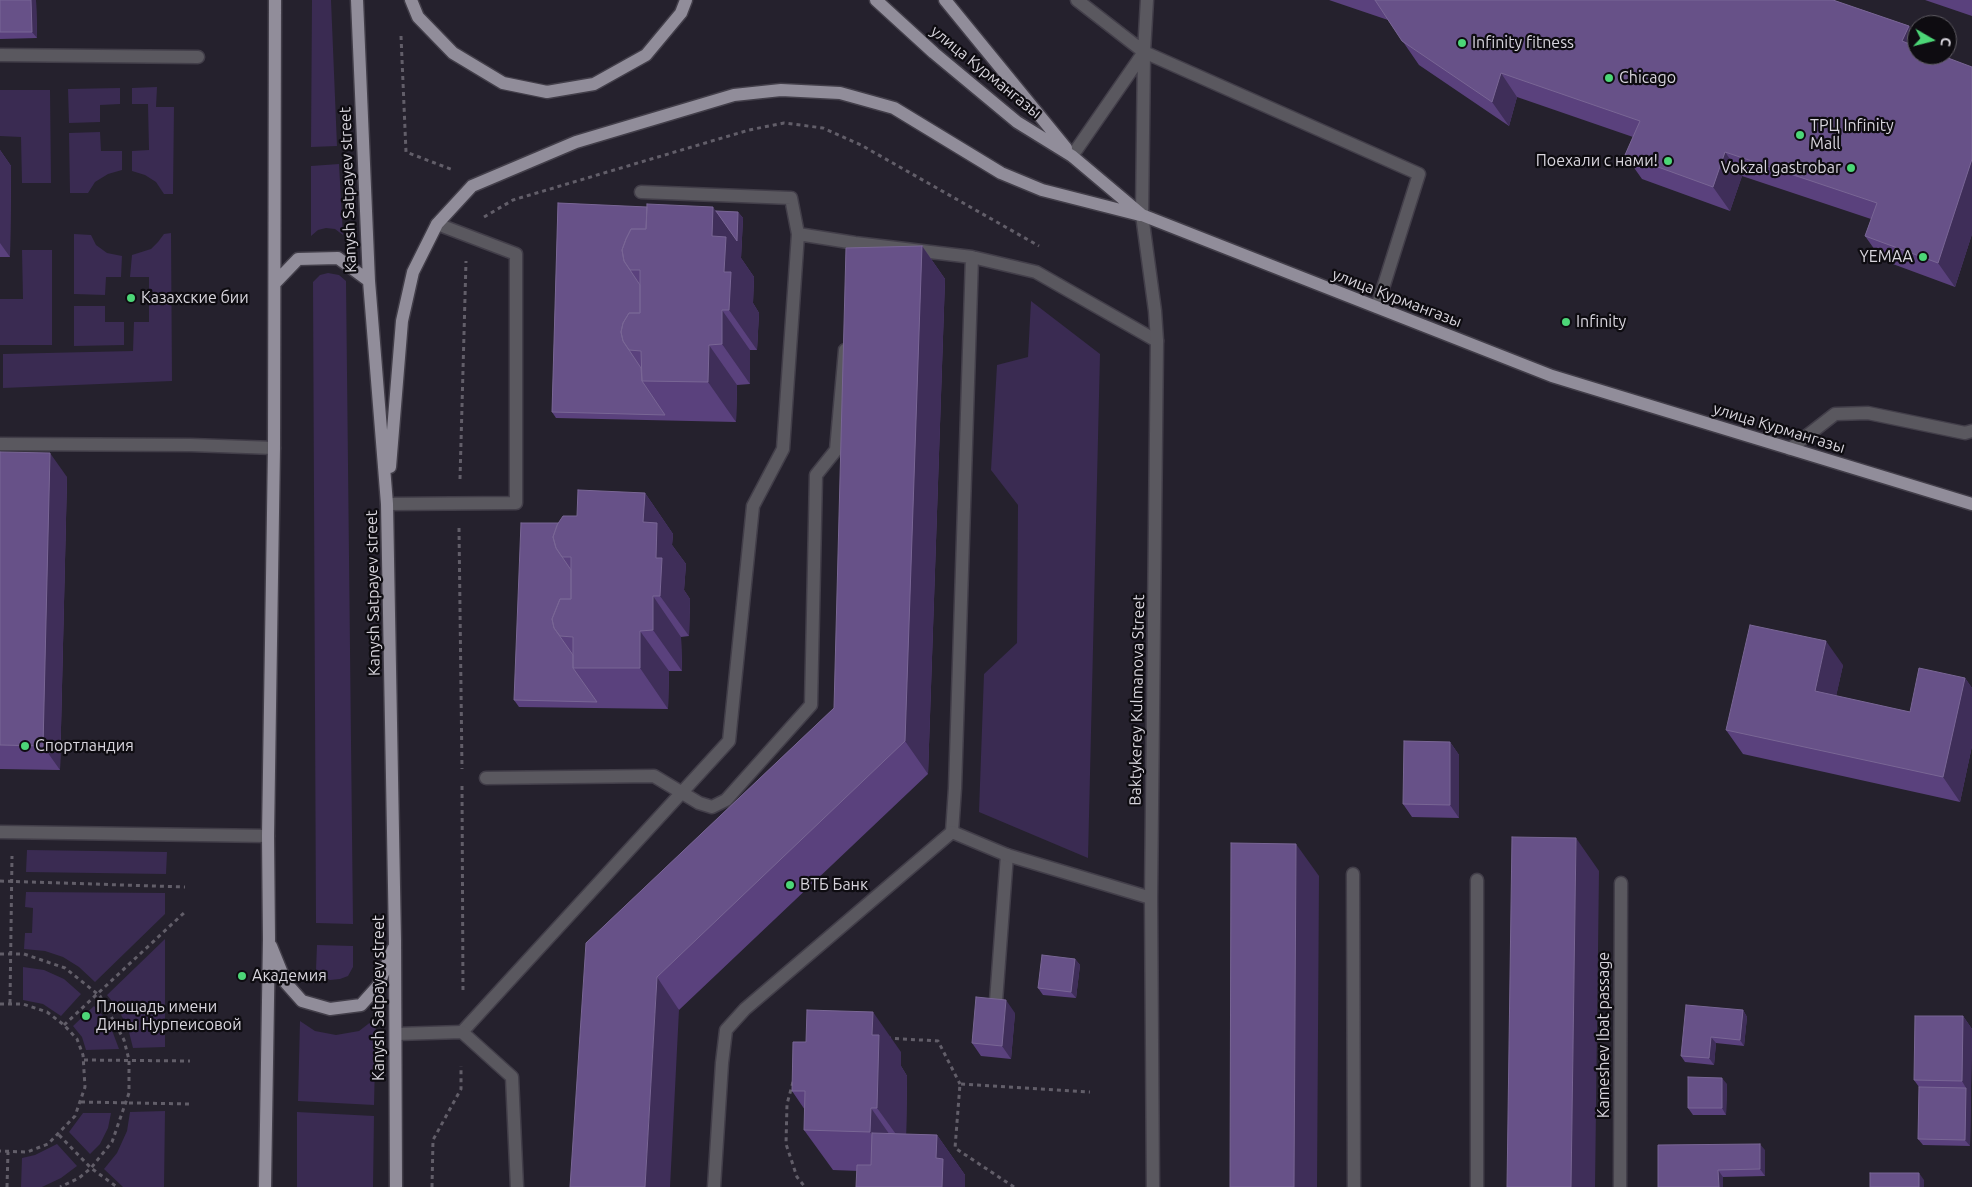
<!DOCTYPE html>
<meta charset="utf-8">
<style>
body{margin:0}
#map{position:relative;width:1972px;height:1187px;overflow:hidden;background:#25212d;font-family:Ubuntu,sans-serif}
canvas{display:block}
.north{position:absolute;left:1907px;top:15px;width:50px;height:50px;box-sizing:border-box;background:#0e0c11;border:1px solid #5f5c63;border-radius:50%;rotate:98deg;font-size:14px;font-weight:700;line-height:20px;text-align:center;color:#d8d5dd}
.north::after{content:'';display:block;margin:auto;width:18px;height:22px;background:#4cd677;clip-path:polygon(50% 0,100% 100%,50% 72%,0 100%)}
</style>
<div id="map">
<canvas width="1972" height="1187"></canvas>
<div class="north">С</div>
</div>
<script>
const c = document.querySelector('canvas').getContext('2d');
c.lineJoin = 'round';
function fill(path, color) {
  c.fillStyle = color;
  c.fill(path, 'evenodd');
}
function shape(rows) {
  const path = new Path2D();
  for (const r of rows) {
    path.moveTo(r[0], r[1]);
    for (let i = 2; i < r.length; i += 2) path.lineTo(r[i], r[i + 1]);
  }
  return path;
}
function stroke(path, color, width, dash) {
  c.strokeStyle = color;
  c.lineWidth = width;
  c.lineCap = dash ? 'butt' : 'round';
  c.setLineDash(dash || []);
  c.stroke(path);
}
function write(font, color, halo, rows, align = 'center') {
  c.font = font + ' Ubuntu,sans-serif';
  c.lineWidth = 4.5;
  c.setLineDash([]);
  c.textBaseline = 'middle';
  c.strokeStyle = halo;
  c.fillStyle = color;
  for (const [text, x, y, turn = 0] of rows) {
    c.save();
    c.translate(x, y);
    c.rotate((+turn || 0) * Math.PI / 180);
    c.textAlign = isNaN(turn) ? turn : align;
    if (halo) c.strokeText(text, 0, 0);
    c.fillText(text, 0, 0);
    c.restore();
  }
}
const green = shape([
 [312,0,331,0,337,146,311,147],
 [157,87,156,107,174,107,173,194,164,194,156,182,145,175,132,171,132,151,149,150,148,104,132,104,132,88],
 [120,88,120,104,100,105,100,122,69,123,68,89],
 [0,90,50,90,51,183,22,183,21,137,0,136],
 [100,132,101,151,122,151,122,170,108,174,95,182,88,193,70,193,69,133],
 [339,164,343,235,335,229,326,228,318,230,311,236,311,166],
 [171,233,172,381,3,388,3,354,133,351,134,322,149,322,149,277,130,277,132,255,151,249,158,242,164,234],
 [74,234,91,235,96,245,107,253,122,256,121,277,106,277,105,295,74,294],
 [22,250,52,250,52,345,0,345,0,299,23,299],
 [328,273,339,275,346,281,353,924,316,923,313,282,320,275],
 [1031,301,1100,354,1088,858,979,812,984,674,1017,643,1018,505,991,470,997,365,1028,357],
 [74,306,105,306,105,322,124,322,124,345,74,346],
 [27,850,167,852,166,874,26,872],
 [26,892,165,893,165,914,95,982,79,967,63,957,45,951,24,949,25,933,32,933,33,908,25,907],
 [165,939,165,1047,133,1048,128,1028,118,1009,107,995],
 [317,945,353,946,353,967,348,976,340,979,330,980,322,976,316,970],
 [23,967,44,970,64,979,81,994,61,1016,43,1004,23,1000],
 [94,1006,104,1017,113,1033,119,1049,86,1050,82,1037,73,1026],
 [376,1018,374,1105,298,1101,300,1021,315,1031,336,1035,359,1031],
 [165,1111,164,1187,123,1187,104,1169,117,1153,127,1131,130,1112],
 [297,1112,374,1116,373,1187,297,1187],
 [83,1113,111,1113,108,1128,100,1144,90,1154,69,1132],
 [57,1144,77,1166,61,1178,42,1187,21,1187,22,1158,35,1155]
]);
const path = shape([
 [401,36,406,152,453,170],
 [484,217,513,200,749,130,784,123,823,128,861,145,1039,246],
 [460,479,466,261],
 [459,528,462,769],
 [462,786,463,994],
 [0,881,185,887],
 [0,954,24,954,65,968,100,996,124,1040,129,1060,129,1093,112,1142,91,1168,79,1178,60,1187],
 [10,1003,12,856],
 [0,1004,23,1004,47,1012,64,1025,77,1039,83,1055,85,1087,75,1116,48,1144,27,1152,0,1151],
 [64,1025,186,911],
 [887,1038,938,1041,960,1084],
 [84,1060,190,1061],
 [793,1082,787,1104,786,1144,797,1177,805,1187],
 [81,1102,190,1104],
 [59,1135,91,1168,117,1187],
 [7,1187,8,1152],
 [432,1187,433,1140,461,1089,461,1066],
 [1014,1187,955,1148,960,1084,1090,1092]
]);
const service = shape([
 [1077,0,1144,52,1419,174,1377,307],
 [0,55,198,57],
 [1072,156,1144,52],
 [641,192,791,198,798,234,855,243,972,257,1036,272,1157,341],
 [1142,215,1144,52,1147,0],
 [0,444,191,445,274,448],
 [1790,449,1835,414,1868,413,1965,433,1972,431],
 [387,504,516,503,516,254,437,224],
 [486,778,654,776,699,803,712,807,726,800,811,705,816,475,836,450,845,350],
 [0,832,268,836],
 [952,832,955,788,972,257],
 [1353,874,1354,1187],
 [1477,880,1477,1187],
 [996,1001,1007,855],
 [462,1032,729,741,753,506,783,449,798,234]
]);
const minor = shape([
 [1142,215,1155,311,1157,341,1151,898,1153,1187],
 [396,1034,462,1032,512,1077,517,1187],
 [714,1187,722,1063,726,1030,745,1009,952,832,1007,855,1151,898],
 [1620,1187,1621,883]
]);
const primary = shape([
 [357,0,369,281,387,504,395,941,396,1187],
 [411,0,418,17,453,53,503,83,547,92,594,84,646,55,681,13,686,0],
 [876,0,934,53,1017,122,1072,156,1142,215,1552,376,1972,504],
 [945,0,1066,148],
 [275,283,298,259,338,258,369,281],
 [390,467,402,321,413,272,437,224,472,186,576,142,734,95,781,90,840,93,894,108,1001,173,1042,190,1140,215],
 [271,946,286,983,302,1001,330,1009,361,1005,378,986,393,949],
 [265,1187,269,939,268,836,274,448,275,0]
]);
const wall = shape([
 [0,0,36,0,37,38,0,39],
 [1329,0,1833,0,1909,26,1917,38,1917,55,1972,67,1972,234,1955,287,1882,260,1865,236,1871,219,1742,176,1730,211,1642,179,1625,155,1633,137,1517,97,1509,126,1419,65,1388,20],
 [1925,0,1972,0,1972,16],
 [0,150,11,166,10,257,0,257],
 [558,203,738,212,743,218,741,258,754,277,753,303,759,313,757,350,750,350,750,384,737,385,736,422,556,418,552,412],
 [922,246,945,279,928,774,679,1010,586,943,834,708],
 [0,452,67,477,60,770,0,769],
 [645,493,673,534,672,545,686,564,684,590,690,599,689,636,681,637,682,671,669,671,668,709,519,707,514,700,558,523],
 [1843,665,1836,696,1910,712,1965,678,1972,688,1972,746,1960,802,1743,754,1726,730],
 [1450,742,1459,755,1459,818,1412,817,1403,804],
 [1075,959,1080,965,1076,998,1043,995,1038,988],
 [1743,1010,1747,1017,1744,1046,1716,1043,1714,1065,1685,1062,1681,1056],
 [1015,1013,1011,1059,981,1056,972,1043],
 [1963,1016,1972,1029,1970,1146,1923,1145,1918,1139,1919,1087,1914,1080],
 [901,1052,901,1066,907,1076,906,1134,937,1135,965,1175,833,1170,804,1130,805,1110,792,1091],
 [1727,1084,1726,1115,1693,1115,1688,1108],
 [1765,1150,1765,1176,1723,1177,1658,1187]
]);
const shadedWall = shape([
 [31,0,36,0,37,38,32,32],
 [1909,26,1917,38,1917,55,1902,41],
 [1501,73,1517,97,1509,126,1492,102],
 [0,150,11,166,10,257,0,243],
 [1725,152,1742,176,1730,211,1713,187],
 [1972,159,1972,234,1955,287,1938,263],
 [713,207,737,241,738,212,743,218,741,258,754,277,753,303,759,313,757,350,729,310,724,272,712,236],
 [922,246,945,279,928,774,905,741],
 [722,310,750,350,750,384,722,344],
 [709,345,737,385,736,422,708,382],
 [50,453,67,477,60,770,43,746],
 [645,493,673,534,672,545,686,564,684,590,690,599,689,636,660,596,656,558,643,522],
 [653,596,681,637,682,671,653,630],
 [640,631,669,671,668,709,640,668],
 [1826,641,1843,665,1832,715,1815,691],
 [1965,678,1972,688,1972,746,1960,802,1943,777],
 [1450,742,1459,755,1459,818,1450,805],
 [1576,838,1599,871,1595,1187,1571,1187],
 [1296,844,1319,876,1317,1187,1294,1187],
 [1075,959,1080,965,1076,998,1071,992],
 [657,977,679,1010,670,1187,645,1187],
 [1006,1000,1015,1013,1011,1059,1002,1046],
 [1743,1010,1747,1017,1744,1046,1740,1040],
 [873,1012,901,1052,901,1066,907,1076,906,1148,877,1108,872,1035],
 [1963,1016,1972,1029,1970,1146,1965,1140,1966,1088,1962,1081],
 [1711,1037,1716,1043,1714,1065,1709,1058],
 [1722,1078,1727,1084,1726,1115,1722,1108],
 [871,1108,899,1148,898,1172,870,1132],
 [937,1135,965,1175,965,1187,942,1187,936,1158],
 [1760,1144,1765,1150,1765,1176,1760,1169],
 [1718,1170,1723,1177,1723,1187,1719,1187],
 [1919,1173,1924,1180,1924,1187,1919,1187]
]);
const building = shape([
 [0,0,31,0,32,32,0,32,0,0],
 [1375,0,1833,0,1909,26,1902,41,1917,47,1917,55,1940,55,1972,67,1972,159,1938,263,1865,236,1877,203,1725,152,1713,187,1625,155,1640,121,1501,73,1492,102,1402,41,1375,0],
 [558,203,647,207,646,229,631,229,626,239,622,250,624,261,640,285,640,313,629,313,623,323,621,332,623,341,641,368,642,381,665,415,552,412,558,203],
 [647,204,713,207,712,236,726,237,724,272,731,272,729,310,722,310,722,344,709,345,708,382,642,381,641,351,629,350,623,341,621,332,623,323,629,313,640,313,640,270,630,270,624,261,622,250,626,239,631,229,646,229,647,204],
 [716,211,738,212,737,241,716,211],
 [922,246,905,741,657,977,645,1187,570,1187,586,943,834,708,846,248,922,246],
 [0,452,50,453,43,746,0,745,0,452],
 [578,490,645,493,643,522,657,523,656,558,662,558,660,596,653,596,653,630,640,631,640,668,573,668,573,637,560,636,554,628,552,619,560,599,571,599,571,557,562,557,556,548,553,537,557,525,563,516,577,516,578,490],
 [521,523,558,523,553,537,556,548,571,570,571,599,560,599,552,619,554,628,573,655,573,668,597,702,514,700,521,523],
 [1750,625,1826,641,1815,691,1910,712,1919,668,1965,678,1943,777,1726,730,1750,625],
 [1404,741,1450,742,1450,805,1403,804,1404,741],
 [1512,837,1576,838,1571,1187,1507,1187,1512,837],
 [1231,843,1296,844,1294,1187,1230,1187,1231,843],
 [1042,955,1075,959,1071,992,1038,988,1042,955],
 [976,997,1006,1000,1002,1046,972,1043,976,997],
 [1686,1005,1743,1010,1740,1040,1711,1037,1709,1058,1681,1056,1686,1005],
 [807,1010,873,1012,872,1035,879,1035,877,1108,871,1108,870,1132,804,1130,805,1091,792,1091,793,1042,806,1042,807,1010],
 [1915,1016,1963,1016,1962,1081,1914,1080,1915,1016],
 [1688,1077,1722,1078,1722,1108,1688,1108,1688,1077],
 [1919,1087,1966,1088,1965,1140,1918,1139,1919,1087],
 [872,1133,937,1135,936,1158,943,1159,942,1187,856,1187,857,1165,871,1165,872,1133],
 [1760,1144,1760,1169,1718,1170,1719,1187,1658,1187,1658,1145,1760,1144],
 [1870,1173,1919,1173,1919,1187,1870,1187,1870,1173]
]);
const markers = [
 [1462,43,5,"#4cd677"],
 [1609,78,5,"#4cd677"],
 [1800,135,5,"#4cd677"],
 [1668,161,5,"#4cd677"],
 [1851,168,5,"#4cd677"],
 [1923,257,5,"#4cd677"],
 [131,298,5,"#4cd677"],
 [1566,322,5,"#4cd677"],
 [25,746,5,"#4cd677"],
 [790,885,5,"#4cd677"],
 [242,976,5,"#4cd677"],
 [86,1016,5,"#4cd677"]
];
const poiNames = [
 ["Infinity fitness",1472,43],
 ["Chicago",1619,78],
 ["ТРЦ Infinity",1810,126],
 ["Mall",1810,144],
 ["Поехали с нами!",1658,161,"right"],
 ["Vokzal gastrobar",1841,168,"right"],
 ["YEMAA",1913,257,"right"],
 ["Казахские бии",141,298],
 ["Infinity",1576,322],
 ["Спортландия",35,746],
 ["ВТБ Банк",800,885],
 ["Академия",252,976],
 ["Площадь имени",96,1007],
 ["Дины Нурпеисовой",96,1025]
];
const streetNames = [
 ["улица Курмангазы",986,72,39],
 ["Kanysh Satpayev street",348,190,-92],
 ["улица Курмангазы",1397,298,21],
 ["улица Курмангазы",1779,428,17],
 ["Kanysh Satpayev street",373,593,-91],
 ["Baktykerey Kulmanova Street",1137,700,-89],
 ["Kanysh Satpayev street",379,998,-90],
 ["Kameshev Ibat passage",1604,1035,-90]
];
fill(green, '#3a2b52');
stroke(service, '#423e49', 15);
stroke(minor, '#423e49', 15);
stroke(primary, '#423e49', 15);
stroke(path, '#625e69', 3, [4, 4]);
stroke(service, '#5a585f', 12);
stroke(minor, '#5a585f', 12);
stroke(primary, '#918d9a', 12);
fill(wall, '#5a417d');
fill(shadedWall, '#3f2e59');
fill(building, '#675188');
stroke(building, '#796695', 1);
for (const [x, y, r, color] of markers) {
  const dot = new Path2D();
  dot.arc(x, y, r, 0, 2 * Math.PI);
  c.fillStyle = color;
  c.fill(dot);
  stroke(dot, '#0e0c11', 2);
}
write('16px', '#d8d5dd', '#0e0c11', poiNames, 'left');
write('16px', '#d8d5dd', '#0e0c11', streetNames);
</script>
